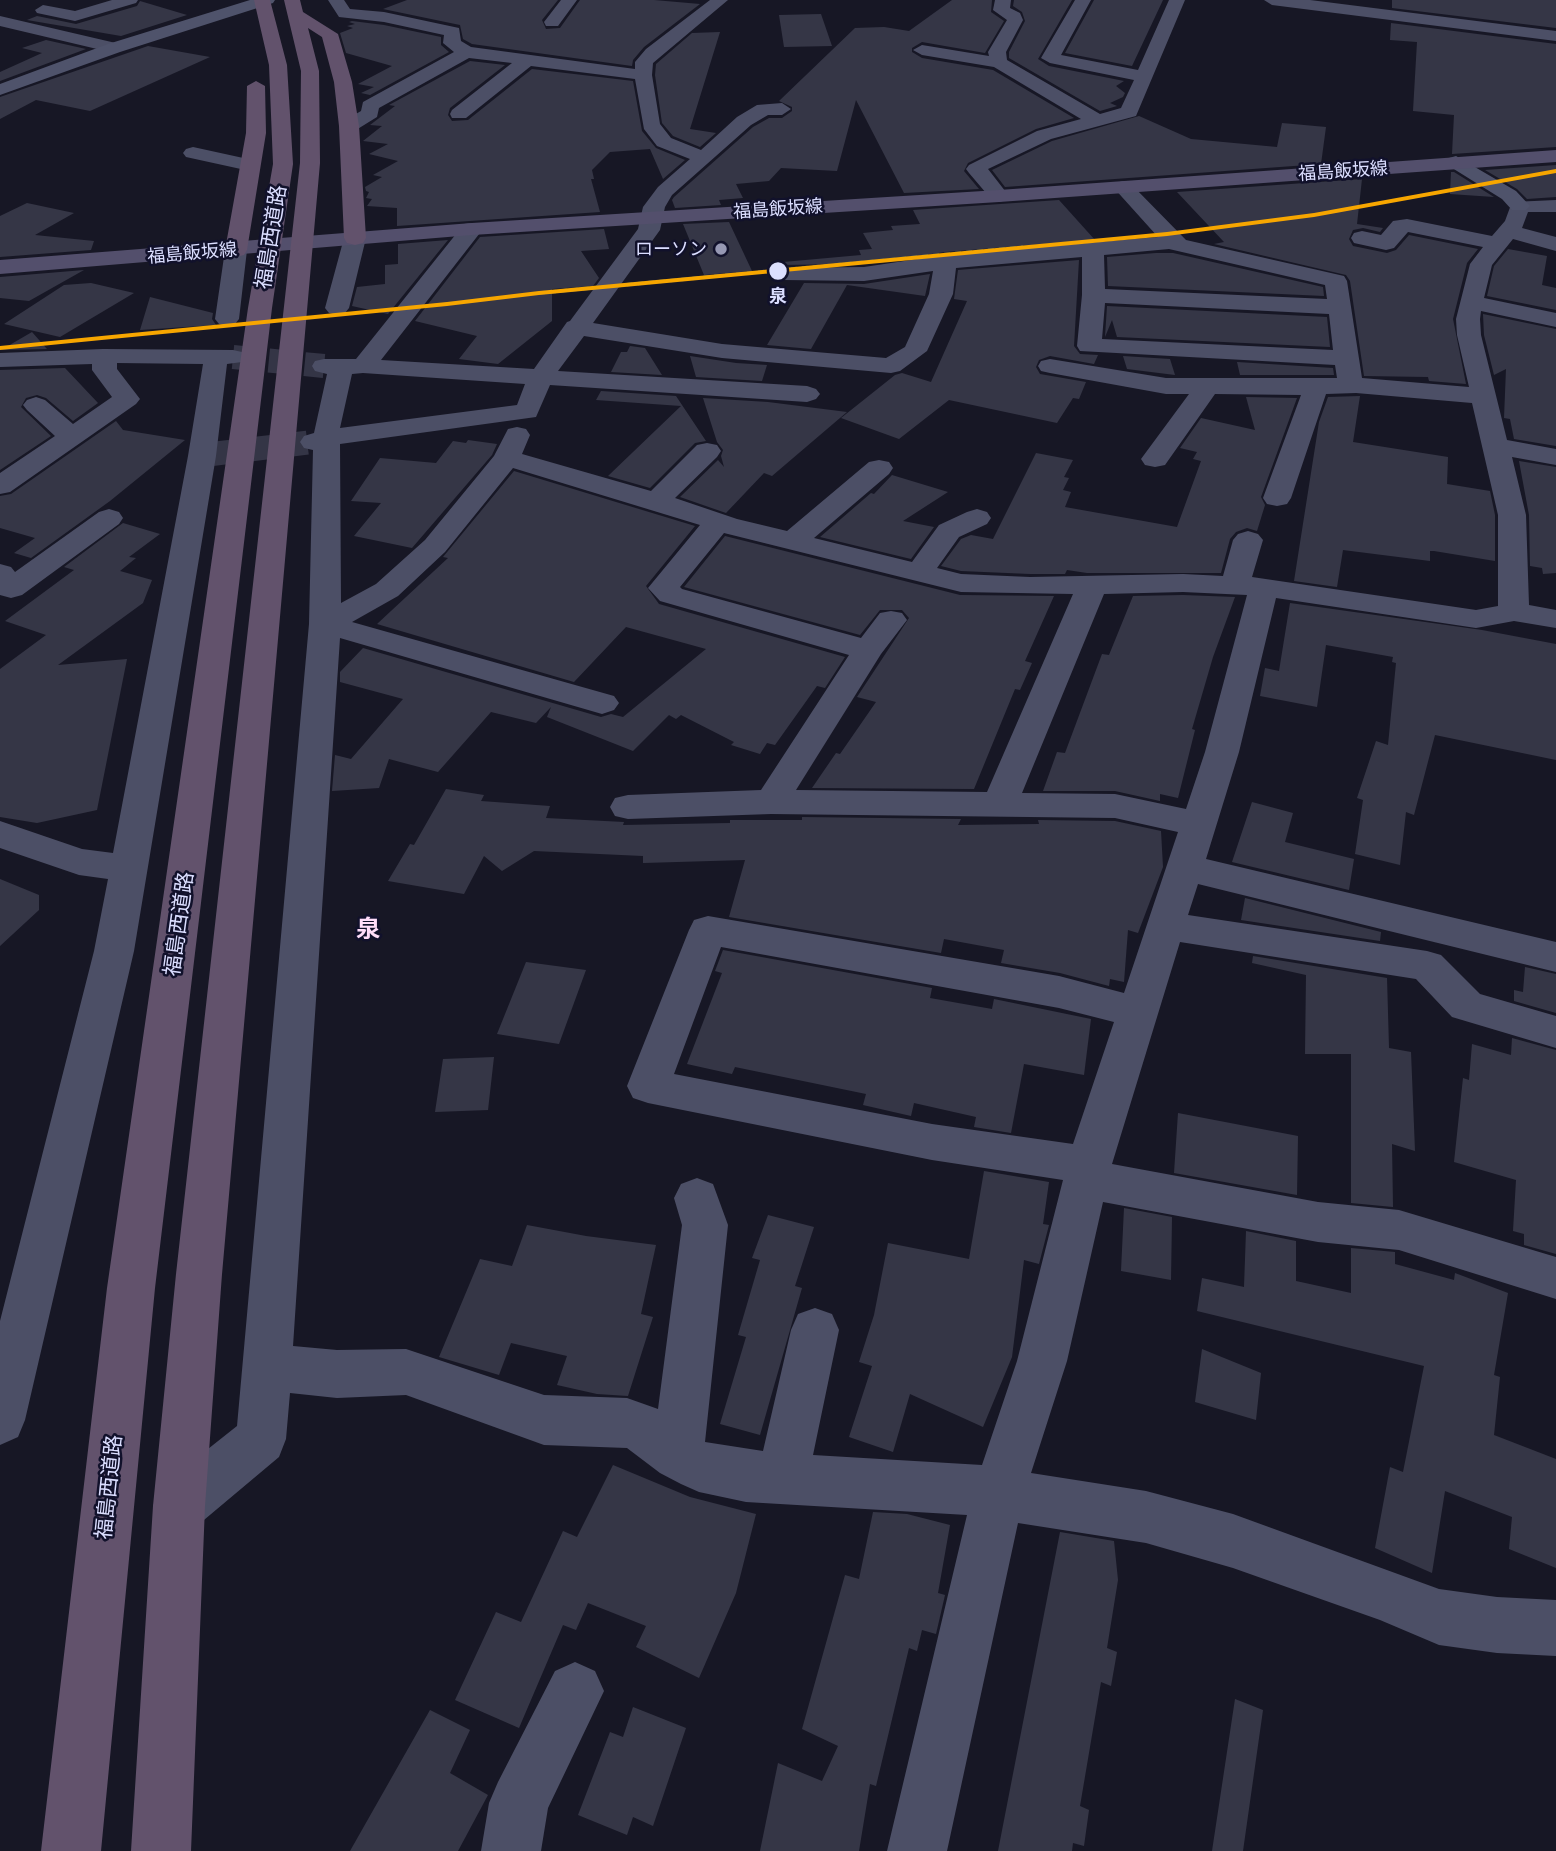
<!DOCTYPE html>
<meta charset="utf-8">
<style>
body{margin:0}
canvas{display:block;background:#171725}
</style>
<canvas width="1556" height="1851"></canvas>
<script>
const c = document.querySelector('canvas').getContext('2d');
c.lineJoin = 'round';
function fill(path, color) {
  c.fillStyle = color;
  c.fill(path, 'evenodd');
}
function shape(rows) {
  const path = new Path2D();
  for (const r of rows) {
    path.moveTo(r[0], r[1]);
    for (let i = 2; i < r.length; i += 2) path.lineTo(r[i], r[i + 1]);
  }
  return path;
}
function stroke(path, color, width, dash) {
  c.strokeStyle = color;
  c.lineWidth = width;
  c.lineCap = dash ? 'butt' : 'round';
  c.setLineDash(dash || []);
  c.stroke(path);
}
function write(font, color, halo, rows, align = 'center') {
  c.font = font + ' Lato,"Noto Sans JP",sans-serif';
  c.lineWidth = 5;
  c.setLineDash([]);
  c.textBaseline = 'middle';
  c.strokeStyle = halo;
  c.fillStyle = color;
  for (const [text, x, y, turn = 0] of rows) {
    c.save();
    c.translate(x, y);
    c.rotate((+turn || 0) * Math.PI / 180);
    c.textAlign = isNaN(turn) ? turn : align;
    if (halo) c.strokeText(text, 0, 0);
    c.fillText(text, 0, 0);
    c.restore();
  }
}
const building = shape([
 [407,0,558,0,542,20,546,29,560,28,580,0,654,0,700,4,644,47,633,60,632,66,472,44,463,39,460,25,383,9],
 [952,0,992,0,991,12,1004,21,985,53,922,42,912,48,912,52,922,58,993,70,1074,118,1036,129,968,163,964,171,979,189,904,193,856,100,837,171,781,168,769,181,736,184,743,198,719,200,721,205,675,208,672,200,674,197,753,127,769,118,782,118,792,111,792,107,779,101,855,28,884,27,909,31],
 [1014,0,1072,0,1038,59,1049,66,1124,81,1116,86,1125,93,1123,97,1110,103,1117,106,1100,111,1009,58,1009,52,1025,21,1022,12,1013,6],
 [1094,0,1163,0,1132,66,1065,53],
 [1392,0,1556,0,1556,28,1392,8],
 [140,1,187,15,121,36,27,20,37,16,76,24,137,6],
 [821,14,832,46,784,47,779,15],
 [352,21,384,25,441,37,441,45,449,52,370,95,361,93,374,87,358,84,392,66,346,53,340,33,353,28,347,26,355,24,349,22],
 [1391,23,1556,44,1556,147,1452,154,1454,115,1413,111,1417,42,1390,40],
 [720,32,690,129,716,133,700,147,673,136,662,123,655,75,656,64,692,33],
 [46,40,86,49,0,81,0,72,42,53,22,48],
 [148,46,210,57,90,111,36,100,0,119,0,97],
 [470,61,505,65,450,108,448,115,452,121,468,120,532,69,633,81,642,131,656,148,685,160,663,179,650,149,610,152,592,170,594,179,591,179,600,212,397,226,397,208,367,206,372,199,366,198,369,192,366,191,365,187,382,177,373,175,398,161,369,154,388,144,363,141,382,126,370,125,395,106,389,105],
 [1139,116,1191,139,1277,147,1282,123,1326,127,1321,164,1005,187,992,170,1052,141],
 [1556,165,1556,197,1527,199,1517,189,1485,170],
 [1451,172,1454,172,1494,197,1450,194],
 [1362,179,1357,224,1383,228,1380,232,1363,228,1353,230,1349,239,1353,246,1387,253,1396,250,1409,235,1478,249,1467,263,1453,319,1466,384,1429,381,1428,377,1364,376,1350,281,1346,275,1214,244,1224,242,1177,192],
 [1059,200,1095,240,945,252,864,264,776,265,772,270,772,263,861,255,859,250,872,249,863,233,893,230,891,226,920,224,913,210],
 [27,203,74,213,35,235,94,241,91,250,0,257,0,216],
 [729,222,752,271,704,275,683,224],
 [604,229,609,249,581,251,599,278,593,286,552,289,552,321,498,364,459,359,477,336,415,321,480,237],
 [448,240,388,314,352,306,357,287,385,284,385,265,398,264,398,244],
 [1508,249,1547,256,1542,285,1556,288,1556,310,1487,296,1494,266],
 [1156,253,1173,253,1323,287,1324,296,1108,286,1107,257],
 [1079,260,1074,346,1080,354,1098,355,1094,364,1050,356,1039,360,1036,367,1040,374,1086,382,1079,399,1073,398,1057,423,949,400,899,439,841,418,895,375,902,373,931,382,967,301,954,299,958,270],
 [84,270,29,301,0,298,0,277],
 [930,274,925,296,847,285,811,349,767,345,804,283,864,284],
 [91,283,134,293,60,337,4,324,64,285],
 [150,297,213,313,212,319,216,325,140,330],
 [1107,306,1327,317,1330,347,1117,337,1112,320,1105,337],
 [1483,314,1556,329,1556,446,1514,439,1510,419,1504,418,1506,369,1494,375,1484,335],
 [32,332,47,349,1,350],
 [630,346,645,348,662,375,611,372,621,352,627,352],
 [690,356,736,363,767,365,762,381,696,377],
 [1123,356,1170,359,1175,375,1127,369],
 [1237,362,1333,368,1334,375,1240,375],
 [65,368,98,403,73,421,46,398,37,395,26,398,21,407,51,436,0,470,0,370],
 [601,391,676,396,706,441,695,443,650,488,608,476,681,406,596,400],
 [1360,396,1353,442,1448,457,1447,484,1490,491,1495,515,1495,561,1434,551,1430,551,1430,561,1343,550,1337,587,1294,581,1319,422,1328,397],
 [1246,397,1297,398,1261,497,1265,505,1257,531,1247,528,1236,532,1230,539,1221,573,1087,573,1067,570,1065,574,1030,574,961,571,941,566,961,539,971,535,993,539,1036,453,1073,460,1064,477,1069,478,1063,490,1071,492,1065,507,1177,527,1201,461,1193,459,1197,452,1180,448,1201,418,1255,430],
 [703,398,768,402,847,412,772,476,764,473,726,513,680,497,718,460,724,467,721,456,723,450,717,442],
 [116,421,123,430,185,440,110,501,31,558,14,553,35,538,0,528,0,496,11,494],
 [468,440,497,444,492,455,412,548,354,536,381,503,351,501,380,458,436,463,453,441,466,443],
 [1519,461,1556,467,1556,573,1543,574,1542,568,1530,566,1529,515],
 [514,471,695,526,646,586,659,604,845,657,825,688,817,686,775,745,767,743,760,754,731,745,734,742,681,715,676,719,669,715,633,751,547,717,551,707,536,723,491,712,438,772,389,759,379,788,332,791,335,755,351,759,403,699,340,682,340,672,363,648,601,717,611,714,623,717,706,649,626,627,574,682,377,624,448,558,443,557],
 [892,475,948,492,903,521,934,527,911,559,820,537,871,493,874,494],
 [123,523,160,534,129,557,136,558,120,571,152,580,143,603,58,665,127,659,97,810,37,823,0,817,0,669,46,635,5,621,74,570,64,567],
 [725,536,960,595,1054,596,1025,661,1032,663,1020,690,1015,689,974,789,812,788,836,753,840,754,876,702,857,697,909,618,902,610,880,610,860,635,684,587],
 [1183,595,1235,597,1213,657,1192,729,1195,730,1178,798,1160,794,1160,801,1115,791,1043,791,1057,752,1065,753,1102,654,1109,655,1133,596],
 [1290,603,1482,630,1556,644,1556,760,1435,735,1414,815,1406,812,1400,865,1355,854,1363,800,1357,798,1376,741,1388,745,1396,663,1392,662,1393,657,1326,645,1317,707,1260,696,1265,668,1279,671],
 [446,789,484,795,481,801,550,806,546,818,624,822,623,825,730,823,730,820,802,820,802,817,961,819,958,825,1039,824,1038,820,1115,821,1161,831,1163,867,1138,933,1128,930,1124,982,1110,979,1109,986,1060,973,1001,963,1004,950,944,939,941,953,729,917,745,860,643,863,643,856,534,851,502,871,484,856,464,894,388,881,410,844,414,845],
 [1252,802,1293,813,1285,842,1354,859,1349,890,1232,862],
 [0,879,39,895,39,910,0,946],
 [1245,898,1381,932,1380,941,1241,920],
 [723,950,932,988,930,998,992,1009,994,999,1091,1019,1084,1075,1024,1064,1011,1133,974,1127,976,1117,914,1103,911,1116,863,1105,866,1094,735,1067,732,1074,687,1064,722,973,715,971],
 [1253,956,1387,978,1389,1048,1411,1052,1415,1151,1392,1144,1393,1207,1351,1203,1351,1054,1305,1054,1306,975,1252,963],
 [526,962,586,970,559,1044,497,1034],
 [1525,967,1556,974,1556,1013,1514,1001,1514,990,1523,992],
 [1512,1038,1556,1050,1556,1254,1524,1245,1524,1234,1513,1231,1516,1180,1454,1162,1463,1078,1469,1080,1472,1044,1511,1055],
 [494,1057,488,1110,435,1112,443,1059],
 [1178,1113,1298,1136,1297,1195,1174,1173],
 [984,1171,1049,1182,1043,1224,1049,1225,1039,1264,1024,1260,1012,1357,983,1427,910,1394,893,1452,849,1437,872,1366,859,1362,874,1315,888,1243,969,1259],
 [1124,1208,1172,1217,1171,1280,1121,1271],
 [768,1215,814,1227,795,1286,802,1288,760,1435,720,1424,746,1337,738,1335,760,1260,752,1258],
 [527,1225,586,1236,656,1245,641,1314,653,1317,628,1396,597,1394,557,1385,567,1356,511,1343,499,1375,439,1357,480,1259,512,1266],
 [1246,1231,1296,1241,1296,1281,1351,1293,1351,1248,1395,1252,1395,1264,1454,1280,1455,1273,1508,1293,1494,1375,1500,1377,1494,1435,1556,1459,1556,1568,1509,1549,1512,1517,1445,1491,1432,1573,1375,1548,1390,1467,1403,1472,1424,1366,1197,1311,1202,1278,1244,1287],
 [1202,1349,1261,1373,1256,1420,1195,1402],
 [613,1465,690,1497,756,1514,736,1593,699,1678,636,1647,646,1626,588,1603,576,1630,563,1625,519,1728,455,1700,496,1612,521,1622,563,1531,577,1537],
 [873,1512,907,1514,950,1525,938,1593,945,1595,936,1634,922,1630,917,1651,909,1648,876,1786,870,1784,859,1851,760,1851,778,1763,822,1781,838,1746,802,1729,845,1575,859,1579],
 [1060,1532,1114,1541,1118,1580,1107,1648,1117,1652,1111,1686,1101,1682,1080,1806,1089,1810,1084,1846,1073,1843,1072,1851,998,1851],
 [1235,1699,1263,1710,1243,1851,1212,1851],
 [633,1707,686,1728,653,1826,633,1817,627,1835,578,1815,610,1732,623,1737],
 [430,1710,470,1730,450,1773,488,1795,458,1851,350,1851]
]);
const streetTunnel = shape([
 [233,357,324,366],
 [212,454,313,442]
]);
const street = shape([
 [112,0,138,0,136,3,75,21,37,13,35,10,43,5,75,11,112,0],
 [328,0,344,0,350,9,384,12,459,28,461,41,471,47,635,69,635,62,646,49,710,0,728,0,653,63,652,75,660,124,671,138,701,150,737,117,757,105,782,103,791,109,782,115,768,115,751,125,672,195,665,207,660,230,593,323,722,344,886,358,905,347,929,294,933,271,864,281,784,280,776,278,773,273,776,268,864,267,945,255,1158,237,1113,187,1116,183,1123,181,1130,183,1186,240,1344,276,1347,281,1362,378,1469,387,1457,335,1456,319,1470,264,1483,247,1408,232,1394,248,1386,250,1354,243,1351,238,1354,233,1362,231,1381,235,1393,221,1407,219,1492,236,1505,221,1512,202,1556,200,1556,212,1528,212,1522,228,1556,237,1556,251,1513,239,1492,265,1484,298,1556,313,1556,327,1481,311,1480,319,1481,335,1507,440,1556,449,1556,465,1512,457,1526,515,1529,605,1556,610,1556,628,1514,621,1476,628,1276,598,1239,752,1206,859,1556,942,1556,972,1198,884,1188,915,1427,951,1441,955,1480,994,1556,1016,1556,1048,1452,1017,1416,979,1180,942,1112,1164,1318,1202,1399,1210,1556,1257,1556,1299,1399,1250,1318,1242,1103,1202,1067,1361,1031,1473,1146,1491,1233,1514,1439,1589,1497,1597,1556,1600,1556,1656,1497,1653,1439,1645,1380,1620,1233,1568,1146,1543,1018,1523,947,1851,887,1851,967,1515,746,1502,699,1492,681,1484,660,1473,627,1448,544,1445,406,1395,337,1398,290,1393,286,1439,279,1457,198,1525,179,1532,160,1525,153,1506,160,1487,237,1426,309,624,313,450,304,448,300,442,304,436,314,433,327,374,315,371,312,366,315,361,324,359,356,359,464,224,472,223,480,224,483,229,381,360,534,369,567,322,570,321,638,229,643,207,658,187,690,159,657,146,644,129,635,79,531,66,466,118,452,118,450,114,452,110,512,63,469,58,379,108,377,117,356,130,342,130,339,126,342,122,361,111,363,102,454,52,443,43,444,35,384,22,339,17,328,0],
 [1169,249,1325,285,1327,299,1105,289,1104,255,1169,249],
 [1082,257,1082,295,1077,346,1080,351,1335,365,1337,378,1166,378,1050,359,1041,361,1038,366,1041,371,1050,373,1166,394,1189,394,1141,459,1145,465,1155,467,1165,465,1215,394,1301,395,1263,498,1267,504,1277,506,1287,504,1291,498,1326,394,1356,393,1472,403,1498,515,1498,606,1476,610,1252,577,1263,540,1258,534,1248,531,1238,534,1233,540,1223,576,1183,574,1030,577,961,574,937,568,959,537,987,524,991,518,987,512,977,509,967,512,939,525,912,562,814,538,889,474,893,468,889,462,879,460,869,462,787,531,737,519,675,498,717,457,721,451,717,445,707,443,697,445,651,491,522,454,530,435,526,429,517,427,508,429,494,456,425,540,376,584,341,603,340,444,536,417,550,385,807,402,816,399,820,394,816,389,807,386,558,371,584,336,722,358,891,373,900,371,927,351,953,294,956,268,1082,257],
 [1105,303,1329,314,1333,350,1102,339,1105,303],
 [363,373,525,384,517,405,340,428,352,374,363,373],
 [513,468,700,525,648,588,660,601,849,655,761,790,628,795,615,798,610,807,615,816,628,819,771,814,1115,818,1178,832,1124,993,1059,976,708,916,694,920,689,930,627,1086,633,1098,648,1103,932,1160,1063,1180,1017,1361,982,1465,813,1455,839,1330,832,1314,815,1308,798,1314,791,1330,763,1451,705,1442,728,1225,713,1184,697,1178,681,1184,674,1198,682,1225,658,1409,627,1398,544,1395,406,1349,337,1350,293,1346,340,638,602,714,614,710,619,703,614,696,352,622,398,596,445,552,513,468],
 [724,533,961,592,1073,594,987,792,796,790,881,654,907,620,902,613,891,611,880,613,861,638,682,589,680,587,724,533],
 [1183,592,1247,595,1205,752,1186,809,1115,794,1022,793,1104,594,1183,592],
 [721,947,1059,1008,1114,1022,1073,1144,932,1124,674,1074,721,947],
 [561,0,577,0,558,26,546,26,544,22,561,0],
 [995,0,1011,0,1010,8,1020,13,1023,20,1006,52,1007,60,1100,114,1121,108,1134,80,1050,63,1041,58,1075,0,1091,0,1061,55,1138,70,1169,0,1185,0,1136,116,1051,139,988,169,1009,196,1006,200,999,202,992,200,969,173,966,169,969,165,1037,131,1081,119,994,67,922,55,913,50,922,45,989,56,988,52,1007,20,993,10,995,0],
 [1264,0,1310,0,1556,31,1556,41,1272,5,1264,0],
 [0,16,120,44,123,48,114,53,0,26,0,16],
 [193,147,257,161,260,165,257,169,250,171,186,157,183,153,186,149,193,147],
 [355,231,363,233,366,238,349,308,345,313,337,315,329,313,325,308,344,238,347,233,355,231],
 [236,243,244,245,247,250,239,319,235,324,227,326,219,324,215,319,225,250,228,245,236,243],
 [103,349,233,350,242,352,245,357,242,362,227,364,216,456,134,951,25,1420,18,1437,0,1445,0,1321,94,951,108,879,79,875,0,848,0,821,82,849,113,853,188,456,203,364,117,363,117,369,140,399,136,404,10,492,0,494,0,473,55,436,27,410,23,405,27,400,36,397,45,400,73,424,112,397,92,370,92,364,0,367,0,353,103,349],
 [109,509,119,512,123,518,119,524,22,595,11,598,0,595,0,564,11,567,15,572,99,512,109,509],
 [575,1662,595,1671,604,1691,548,1808,541,1851,481,1851,489,1803,498,1782,555,1671,575,1662]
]);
const secondary = shape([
 [250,0,275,0,273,3,120,52,0,95,0,84,108,44,250,0],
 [1456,156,1516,191,1530,206,1526,210,1512,210,1502,199,1449,166,1446,162,1449,158,1456,156]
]);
const primary = shape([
 [1556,150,1556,162,999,202,472,235,0,274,0,260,472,223,999,190,1556,150]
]);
const highway = shape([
 [254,0,270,0,287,65,293,164,272,308,155,1288,101,1851,41,1851,107,1288,248,308,273,164,269,65,254,0],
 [284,0,300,0,303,12,338,34,352,82,359,126,366,238,363,243,355,245,347,243,344,238,339,126,334,82,322,37,308,28,319,71,320,163,222,1274,205,1506,191,1851,131,1851,153,1506,176,1274,300,163,301,71,284,0],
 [256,81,265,86,266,133,247,250,244,255,236,257,228,255,225,250,246,133,247,86,256,81]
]);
const rail = shape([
 [539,293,1023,247]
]);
const rail1 = shape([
 [1556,169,1556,173,1314,217,1167,236,539,295,447,306,0,350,0,346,447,302,539,291,1167,232,1314,213,1556,169]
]);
const markers = [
 [721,249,7,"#9698b3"],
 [778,271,10,"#dbdeff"]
];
const farStreetnames = [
 ["福島飯坂線",1343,171,-4],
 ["福島飯坂線",778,209,-4],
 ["福島飯坂線",192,253,-5]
];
const farPoinames = [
 ["ローソン",707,249]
];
const farStopnames = [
 ["泉",778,296]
];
const streetNames = [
 ["福島西道路",271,237,-81],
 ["福島西道路",179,924,-82],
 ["福島西道路",109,1487,-84]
];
const quarterNames = [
 ["泉",368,929]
];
fill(building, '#353646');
stroke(streetTunnel, '#343546', 24, [24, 12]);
fill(street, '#4c4f66');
fill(secondary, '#4f536b');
fill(primary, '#534f6c');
fill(highway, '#62526c');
stroke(rail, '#425d69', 3.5, [6, 5]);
fill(rail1, '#f7a600');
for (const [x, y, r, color] of markers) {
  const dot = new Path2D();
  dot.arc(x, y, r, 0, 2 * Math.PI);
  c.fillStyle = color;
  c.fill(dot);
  stroke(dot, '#11112b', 2.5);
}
write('18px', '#dbdeff', '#11112b', farStreetnames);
write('18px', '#dbdeff', '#11112b', farPoinames, 'right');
write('bold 18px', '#dbdeff', '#11112b', farStopnames);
write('21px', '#dbdeff', '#11112b', streetNames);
write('bold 24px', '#ffddf9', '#11112b', quarterNames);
</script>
